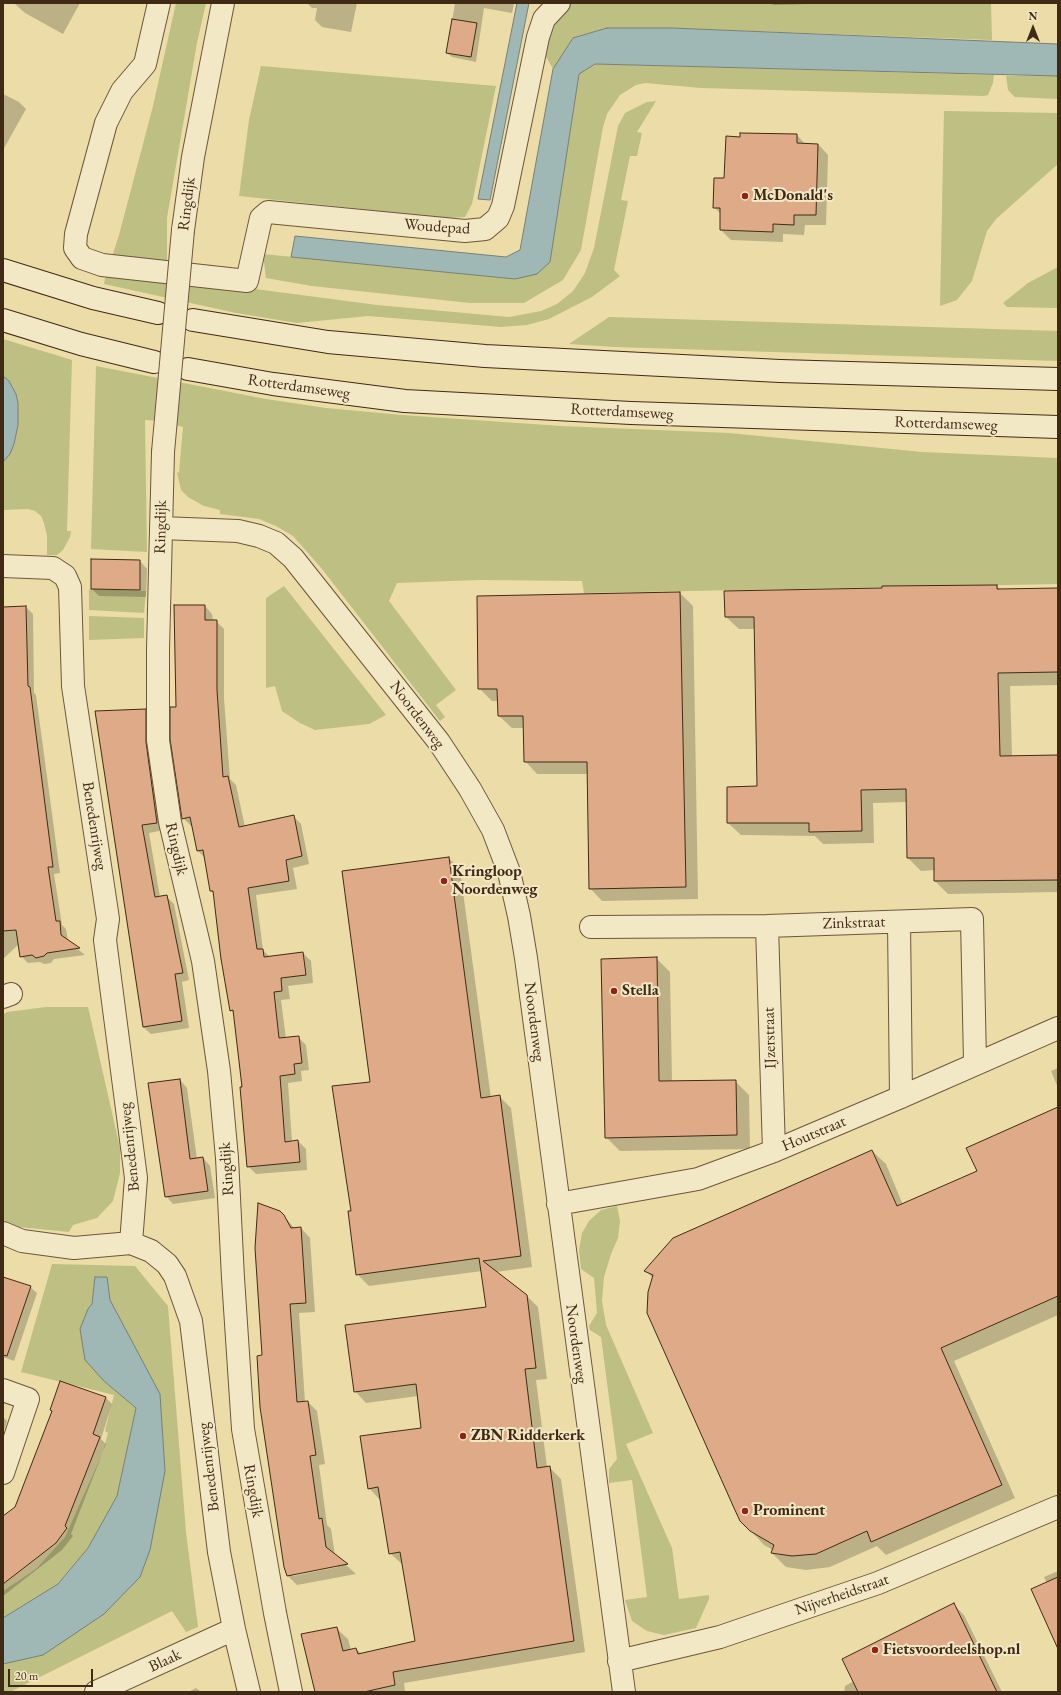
<!DOCTYPE html>
<style>
body{margin:0}
#map{position:relative;width:1061px;height:1695px;overflow:hidden;background:#ecdca8;font-family:"EB Garamond",serif}
canvas{display:block}
.frame{position:absolute;inset:0;border:4px solid #412a15;pointer-events:none}
.north{position:absolute;left:1013px;top:8px;width:40px;height:40px;-webkit-text-stroke:3px #f3e8c6;paint-order:stroke;rotate:0deg;font-size:11px;font-weight:700;line-height:16px;text-align:center;color:#412a15}
.north::after{content:'';display:block;margin:auto;width:14px;height:18px;background:#412a15;clip-path:polygon(50% 0,100% 100%,50% 72%,0 100%)}
.scale{position:absolute;left:8px;top:1669px;width:85px;height:18px;box-sizing:border-box;border:2px solid #412a15;border-top:0;padding-left:5px;font-size:12px;line-height:14px;white-space:nowrap;color:#412a15;-webkit-text-stroke:3px #f3e8c6;paint-order:stroke}
</style>
<div id="map">
<canvas width="1061" height="1695"></canvas>
<div class="frame"></div>
<div class="north">N</div>
<div class="scale">20 m</div>
</div>
<script>
const c = document.querySelector('canvas').getContext('2d');
c.lineJoin = 'round';
function fill(path, color) {
  c.fillStyle = color;
  c.fill(path, 'evenodd');
}
function shape(rows) {
  const path = new Path2D();
  for (const r of rows) {
    path.moveTo(r[0], r[1]);
    for (let i = 2; i < r.length; i += 2) path.lineTo(r[i], r[i + 1]);
  }
  return path;
}
function stroke(path, color, width, dash) {
  c.strokeStyle = color;
  c.lineWidth = width;
  c.lineCap = dash ? 'butt' : 'round';
  c.setLineDash(dash || []);
  c.stroke(path);
}
function write(font, color, halo, rows, align = 'center') {
  c.font = font + ' "EB Garamond",serif';
  c.lineWidth = 4;
  c.setLineDash([]);
  c.textBaseline = 'middle';
  c.strokeStyle = halo;
  c.fillStyle = color;
  for (const [text, x, y, turn = 0] of rows) {
    c.save();
    c.translate(x, y);
    c.rotate((+turn || 0) * Math.PI / 180);
    c.textAlign = isNaN(turn) ? turn : align;
    if (halo) c.strokeText(text, 0, 0);
    c.fillText(text, 0, 0);
    c.restore();
  }
}
const green = shape([
 [176,3,206,3,197,43,167,218,167,266,112,257,119,235,153,106],
 [564,3,991,3,992,40,672,28,607,28,573,38,553,69,543,51,554,19],
 [595,64,994,75,993,83,988,95,984,96,701,88,645,83,636,85,620,95,607,114,603,127,581,250,563,280,524,303,470,303,312,286,266,278,263,254,515,279,550,262,579,73],
 [261,66,496,86,472,204,465,217,446,218,239,196,249,120],
 [1006,76,1058,76,1058,99,1015,97,1008,90],
 [656,101,637,132,642,133,637,156,630,156,621,200,628,201,614,270,620,276,592,297,549,319,527,325,501,327,368,316,297,323,236,313,104,284,106,274,202,282,377,305,509,317,541,311,557,304,573,291,585,273,594,248,618,126,625,113,647,102],
 [944,111,1058,113,1058,164,996,219,987,231,972,281,957,300,940,306],
 [1058,267,1058,308,1007,307,1003,303,1028,283],
 [609,317,1058,331,1058,361,615,347,569,344],
 [3,339,72,360,67,531,71,531,70,537,63,550,57,555,47,555,47,536,44,523,41,516,35,511,28,509,3,510,3,462,10,454,14,444,18,425,18,403,9,381,3,376],
 [96,366,266,399,326,408,402,415,561,426,729,433,922,452,1058,458,1058,584,584,593,582,581,479,580,397,583,389,601,456,690,436,705,445,717,440,721,322,569,293,536,276,526,259,519,220,514,220,510,204,506,188,497,181,490,177,472,179,473,183,427,161,421,145,420,147,552,91,549],
 [284,586,386,715,369,724,315,730,300,723,282,711,275,686,266,688,266,598],
 [89,589,146,591,144,613,89,610],
 [89,616,144,618,144,638,89,640],
 [46,1007,88,1007,120,1148,120,1173,113,1201,97,1218,73,1225,69,1232,19,1227,3,1220,3,1015,7,1012],
 [617,1206,620,1221,618,1238,611,1254,604,1277,602,1301,606,1325,653,1433,626,1444,672,1548,679,1599,709,1595,709,1599,696,1628,664,1635,647,1631,632,1621,625,1600,647,1597,632,1480,609,1483,609,1469,617,1459,601,1337,590,1330,589,1326,597,1313,594,1278,581,1269,579,1250,582,1233,589,1221,601,1210],
 [52,1264,135,1266,168,1306,186,1532,198,1627,186,1632,172,1611,10,1692,3,1692,3,1664,43,1655,165,1471,128,1337,110,1300,107,1277,95,1277,92,1304,88,1309,104,1381,136,1408,117,1496,88,1548,58,1584,3,1618,3,1591,36,1569,65,1537,103,1452,108,1433,105,1431,114,1395,21,1372]
]);
const water = shape([
 [517,3,529,3,490,200,478,199,517,3],
 [607,28,672,28,1058,44,1058,76,595,64,579,74,550,262,537,274,515,279,291,257,295,236,506,257,520,250,553,69,573,38,607,28],
 [3,376,9,381,16,394,18,403,18,425,14,444,10,454,3,462,3,376],
 [95,1277,107,1277,110,1300,160,1394,165,1471,150,1550,140,1577,104,1614,43,1655,3,1664,3,1618,58,1584,88,1548,117,1496,136,1408,104,1381,85,1360,80,1329,88,1309,92,1304,95,1277]
]);
const shadow = shape([
 [80,3,63,34,25,13,15,4],
 [307,3,357,3,351,32,322,27,315,20,317,8,312,8],
 [455,3,514,3,512,13,484,8,476,62,452,57,447,53],
 [772,3,845,3,773,5],
 [3,94,19,102,26,109,3,150],
 [797,135,805,144,818,144,828,155,826,225,805,225,804,235,783,234,783,242,731,240,721,230,721,214,714,207,740,138],
 [140,561,147,569,146,597,99,596,92,589],
 [997,586,1001,590,1058,589,1058,685,1010,686,1012,757,1058,756,1058,892,948,894,935,881,935,870,921,871,908,858,907,802,873,803,874,843,823,844,815,836,741,835,728,823,758,787,755,629,739,629,726,617],
 [680,593,693,606,698,899,602,901,590,888,588,774,537,774,525,761,524,728,512,728,499,716,499,701,492,701,479,688],
 [205,606,212,614,213,621,216,621,224,629,224,698,230,779,236,785,245,827,293,816,301,824,309,864,293,868,297,889,256,895,263,950,270,957,303,953,311,961,313,983,288,986,290,999,281,1000,286,1039,298,1037,306,1045,309,1070,301,1071,302,1081,288,1083,292,1142,298,1141,306,1149,307,1170,256,1174,248,1166,243,1088,234,1014,231,1010,215,895,211,891,205,858,198,851,193,826,191,826,183,818,177,708],
 [26,607,33,614,34,693,36,695,60,873,54,874,62,925,66,929,68,941,85,955,54,959,51,963,44,964,40,962,28,963,21,956,19,944,3,959,3,608],
 [145,710,153,717,164,830,149,833,160,897,166,896,174,904,189,980,182,982,189,1028,151,1034,143,1027,96,712],
 [449,858,460,870,491,1098,500,1097,511,1108,532,1267,496,1272,526,1295,538,1307,547,1379,536,1380,547,1467,549,1467,561,1479,585,1652,404,1683,405,1692,316,1692,336,1628,348,1639,351,1650,356,1649,362,1654,416,1642,403,1565,390,1553,380,1500,369,1488,422,1429,418,1396,366,1403,355,1391,487,1308,482,1271,369,1286,357,1274,352,1211,371,1083],
 [656,958,670,972,672,1082,735,1081,749,1095,750,1149,620,1151,606,1137],
 [1058,1068,1058,1088,1051,1071],
 [180,1080,187,1088,197,1159,203,1158,210,1166,215,1198,173,1204,166,1196],
 [1058,1108,1058,1315,954,1361,1015,1498,886,1555,877,1546,830,1567,806,1570,786,1567,772,1553,773,1550,764,1545,750,1530,653,1278,646,1271,872,1151,886,1164,903,1205,978,1172],
 [284,1216,295,1229,301,1228,310,1238,315,1312,299,1313,305,1402,308,1402,317,1411,325,1464,319,1465,327,1525,331,1529,335,1555,356,1574,297,1585,288,1576,263,1356],
 [337,1565,338,1567,293,1576,293,1574],
 [3,1278,30,1287,37,1293,14,1361,3,1357],
 [105,1397,112,1404,101,1439,106,1444,71,1534,73,1536,62,1550,3,1596,3,1517,15,1508],
 [3,1417,7,1421,3,1434],
 [1058,1571,1058,1646,1047,1583,1044,1577],
 [954,1605,964,1615,1002,1692,844,1692,845,1686,854,1681],
 [196,1688,201,1692,188,1692]
]);
const building = shape([
 [452,19,477,23,471,57,446,53,452,19],
 [740,133,797,134,797,143,818,144,816,215,794,215,794,225,773,224,773,232,720,230,720,208,713,208,714,178,724,178,726,136,740,137,740,133],
 [91,559,140,560,140,590,91,589,91,559],
 [997,585,997,589,1058,588,1058,672,998,673,1000,756,1058,755,1058,880,934,881,934,858,907,858,906,789,861,790,862,831,809,832,809,823,727,823,727,787,757,786,754,617,725,617,724,591,882,588,882,586,997,585],
 [680,592,686,887,589,889,587,762,524,762,523,716,498,716,497,689,478,689,477,596,680,592],
 [174,605,205,605,205,620,217,620,217,690,223,777,228,776,239,827,294,815,302,856,286,860,289,881,248,888,257,949,263,949,264,957,303,952,306,975,281,978,282,991,274,992,279,1038,299,1036,302,1063,294,1064,295,1074,280,1076,285,1142,298,1140,300,1162,247,1167,240,1087,242,1087,233,1010,230,1011,221,959,213,891,210,891,203,850,197,851,190,817,182,819,170,739,170,707,176,707,174,605],
 [26,606,28,686,30,687,53,867,48,867,56,921,60,921,61,935,80,948,47,953,44,956,36,958,32,955,20,957,16,930,3,931,3,607,26,606],
 [146,709,146,742,157,823,142,825,155,897,167,895,183,973,175,974,182,1021,143,1027,95,711,146,709],
 [449,857,481,1098,500,1095,521,1256,483,1261,527,1295,536,1368,525,1369,537,1468,550,1466,574,1641,393,1672,395,1685,364,1692,315,1692,301,1634,337,1627,343,1651,356,1648,358,1654,415,1641,400,1552,389,1554,378,1487,368,1489,360,1436,421,1428,416,1384,354,1392,345,1325,486,1307,479,1258,356,1275,348,1211,351,1211,332,1086,370,1082,342,871,449,857],
 [657,957,659,1081,736,1080,737,1135,605,1138,601,959,657,957],
 [180,1079,190,1159,203,1157,208,1191,165,1197,148,1083,180,1079],
 [1058,1107,1058,1296,941,1348,1002,1485,871,1542,867,1531,816,1554,792,1556,771,1553,774,1545,750,1531,740,1521,734,1508,647,1313,648,1292,653,1275,644,1271,673,1238,872,1150,897,1206,977,1171,966,1148,1058,1107],
 [258,1203,280,1211,284,1215,291,1228,301,1227,306,1303,290,1304,297,1402,308,1401,316,1455,310,1456,319,1519,322,1518,326,1547,348,1564,287,1576,284,1567,260,1407,257,1356,262,1355,255,1248,258,1203],
 [3,1277,31,1286,7,1356,3,1355,3,1277],
 [60,1381,106,1397,93,1434,100,1437,65,1526,67,1528,56,1543,3,1584,3,1516,15,1507,52,1411,50,1410,60,1381],
 [1058,1577,1058,1649,1031,1589,1058,1577],
 [954,1603,997,1692,858,1692,842,1659,954,1603]
]);
const street = shape([
 [159,3,145,64,122,91,106,123,76,234,75,248,82,258,102,265,247,281,261,218,268,212,465,231,485,229,498,218,503,206,538,37,544,19,559,3],
 [183,230,193,157,223,3],
 [163,452,158,649,158,740,170,822,203,961,219,1071,227,1158,233,1278,243,1429,275,1613,291,1692],
 [161,528,238,531,259,536,276,543,293,558,439,742,470,789,493,830,509,872,519,916,526,958,624,1692],
 [3,566,53,568,65,576,70,587,73,686,108,919,105,940,136,1178,131,1243],
 [899,922,901,1097],
 [767,926,774,1151],
 [591,927,767,926,972,919,975,1063],
 [3,997,11,994],
 [558,1204,698,1179,774,1151,901,1097,1058,1028],
 [3,1233,22,1241,74,1248,131,1243,151,1251,167,1264,175,1276,191,1321,219,1552,234,1629,249,1692],
 [3,1390,28,1399,3,1473],
 [619,1661,720,1637,878,1583,1058,1507],
 [96,1692,234,1629]
]);
const secondary = shape([
 [3,270,93,298,158,313],
 [3,320,81,344,154,362],
 [193,320,328,342,485,356,780,371,1058,379],
 [188,369,273,384,405,401,631,413,1058,427]
]);
const streetBridge = shape([
 [163,452,183,230]
]);
const markers = [
 [745,196,4,"#8f2418"],
 [444,881,4,"#8f2418"],
 [614,991,4,"#8f2418"],
 [463,1436,4,"#8f2418"],
 [745,1511,4,"#8f2418"],
 [875,1650,4,"#8f2418"]
];
const poiNames = [
 ["McDonald's",753,196],
 ["Kringloop",452,872],
 ["Noordenweg",452,890],
 ["Stella",622,991],
 ["ZBN Ridderkerk",471,1436],
 ["Prominent",753,1511],
 ["Fietsvoordeelshop.nl",883,1650]
];
const streetNames = [
 ["Ringdijk",187,204,-83],
 ["Woudepad",437,227,4],
 ["Rotterdamseweg",299,387,8],
 ["Rotterdamseweg",622,412,3],
 ["Rotterdamseweg",946,424,2],
 ["Ringdijk",161,527,-89],
 ["Noordenweg",417,715,53],
 ["Benedenrijweg",94,826,81],
 ["Ringdijk",176,849,77],
 ["Zinkstraat",854,923,-2],
 ["Noordenweg",534,1022,83],
 ["IJzerstraat",770,1038,-92],
 ["Houtstraat",814,1134,-23],
 ["Benedenrijweg",130,1147,-96],
 ["Ringdijk",227,1169,-94],
 ["Noordenweg",576,1344,82],
 ["Benedenrijweg",209,1467,-97],
 ["Ringdijk",253,1491,80],
 ["Nijverheidstraat",842,1595,-19],
 ["Blaak",165,1661,-25]
];
fill(green, '#bebf83');
fill(water, '#9fb8b5');
stroke(water, '#797f75', 1);
fill(shadow, '#0003');
fill(building, '#dfaa87');
stroke(building, '#412a15', 1);
stroke(street, '#6c563a', 24);
stroke(secondary, '#412a15', 24);
stroke(street, '#f3e8c6', 22);
stroke(secondary, '#f3e8c6', 22);
stroke(streetBridge, '#6c563a', 24, []);
stroke(streetBridge, '#f3e8c6', 22);
for (const [x, y, r, color] of markers) {
  const dot = new Path2D();
  dot.arc(x, y, r, 0, 2 * Math.PI);
  c.fillStyle = color;
  c.fill(dot);
  stroke(dot, '#f3e8c6', 1.5);
}
write('bold 16px', '#412a15', '#f3e8c6', poiNames, 'left');
write('16px', '#412a15', '#f3e8c6', streetNames);
</script>
